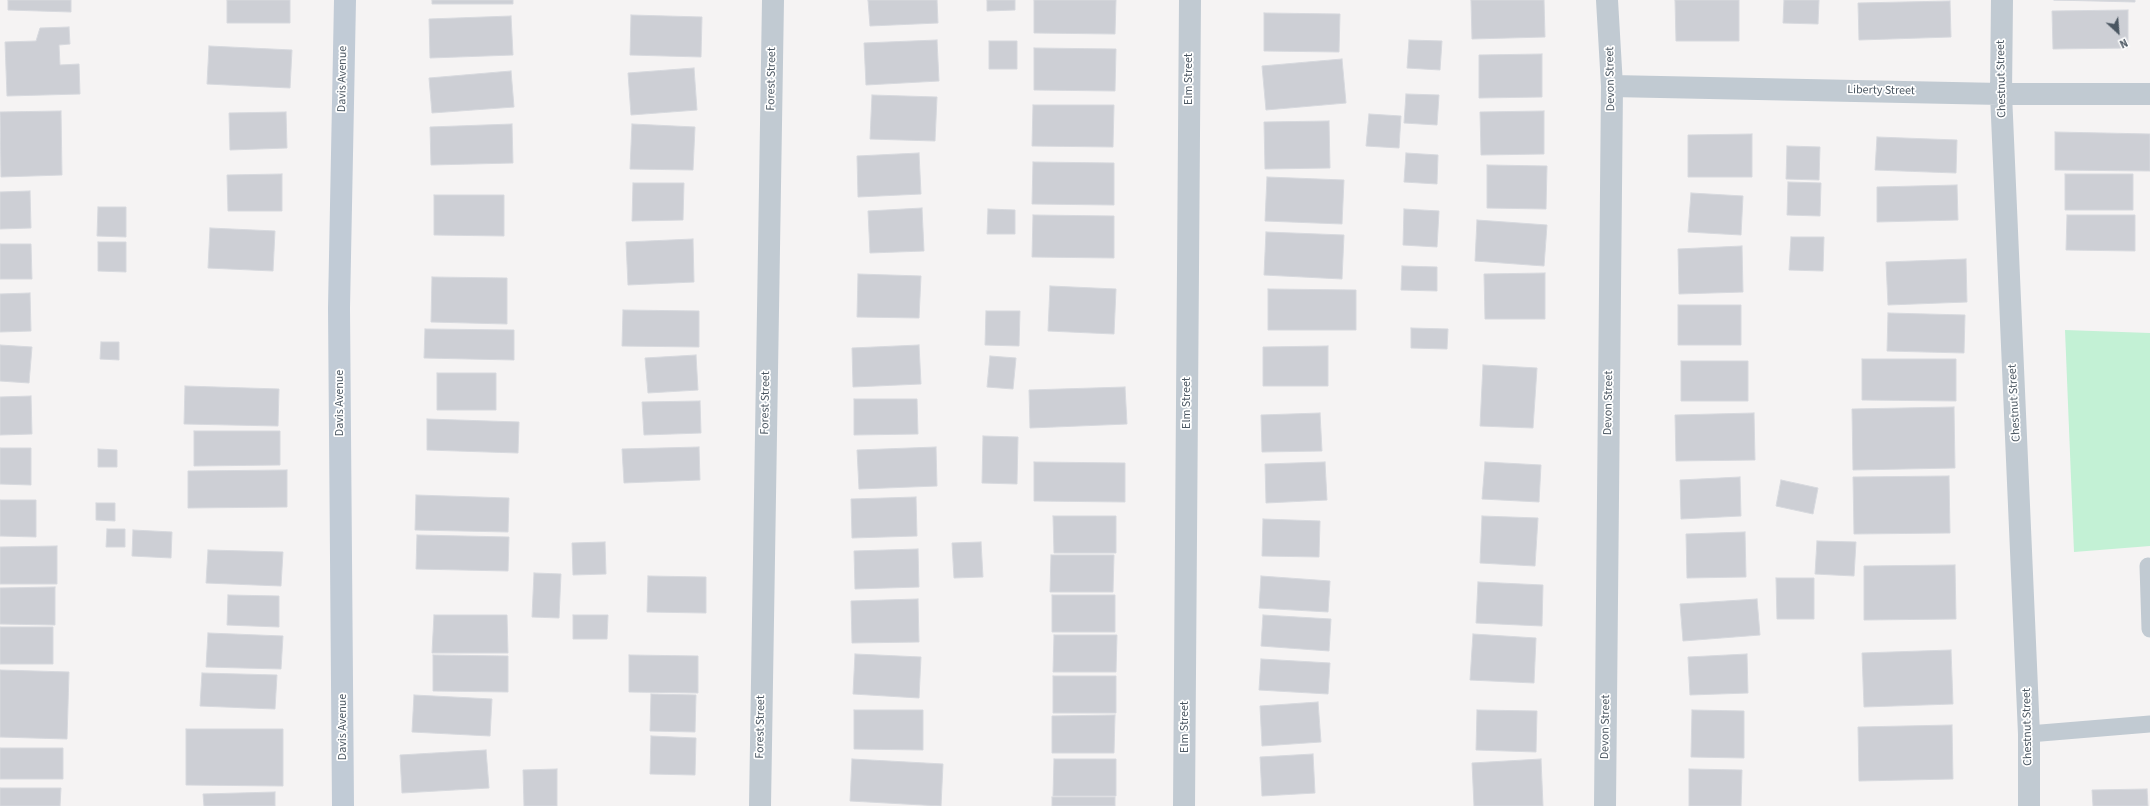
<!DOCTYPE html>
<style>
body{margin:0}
#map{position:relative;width:2150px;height:806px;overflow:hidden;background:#f5f3f3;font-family:"Source Sans 3",sans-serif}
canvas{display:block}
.north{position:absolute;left:2098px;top:12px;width:40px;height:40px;-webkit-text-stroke:3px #fff;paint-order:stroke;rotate:154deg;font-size:11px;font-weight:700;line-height:16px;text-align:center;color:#4a5661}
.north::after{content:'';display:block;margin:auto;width:14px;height:18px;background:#4a5661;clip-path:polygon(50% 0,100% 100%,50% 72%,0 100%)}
</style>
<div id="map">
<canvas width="2150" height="806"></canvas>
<div class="north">N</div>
</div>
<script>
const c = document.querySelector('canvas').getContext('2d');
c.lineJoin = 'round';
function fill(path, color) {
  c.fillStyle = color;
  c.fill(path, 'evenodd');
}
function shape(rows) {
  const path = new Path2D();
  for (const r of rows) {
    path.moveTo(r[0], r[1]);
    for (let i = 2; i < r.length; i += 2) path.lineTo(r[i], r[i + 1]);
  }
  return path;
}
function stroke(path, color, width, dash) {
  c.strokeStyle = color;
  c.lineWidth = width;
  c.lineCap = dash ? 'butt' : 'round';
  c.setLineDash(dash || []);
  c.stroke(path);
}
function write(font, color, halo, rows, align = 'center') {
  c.font = font + ' "Source Sans 3",sans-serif';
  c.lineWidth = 3.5;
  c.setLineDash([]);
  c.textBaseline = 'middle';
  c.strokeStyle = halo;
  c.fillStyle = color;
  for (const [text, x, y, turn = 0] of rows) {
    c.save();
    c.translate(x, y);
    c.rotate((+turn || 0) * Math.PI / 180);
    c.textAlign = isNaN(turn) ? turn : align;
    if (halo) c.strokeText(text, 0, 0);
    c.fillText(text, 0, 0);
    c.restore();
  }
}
const green = shape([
 [2065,330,2150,333,2150,546,2074,552]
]);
const building = shape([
 [8,0,71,0,71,12,8,10,8,0],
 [227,0,290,0,290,23,227,23,227,0],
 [432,0,513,0,513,4,432,4,432,0],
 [868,0,937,0,938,23,870,26,868,0],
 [987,0,1015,0,1015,10,987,11,987,0],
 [1034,0,1116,0,1115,34,1034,33,1034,0],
 [1471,0,1544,0,1545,37,1472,39,1471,0],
 [1675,0,1739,0,1739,41,1676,41,1675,0],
 [1784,0,1819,0,1818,24,1783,23,1784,0],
 [2054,0,2135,0,2135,2,2054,0],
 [1950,1,1951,37,1859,40,1858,3,1950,1],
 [2128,10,2128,48,2053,49,2052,11,2128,10],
 [1264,13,1340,14,1339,52,1264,51,1264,13],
 [631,15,702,17,701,57,630,55,631,15],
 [511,16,513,55,430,58,429,19,511,16],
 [69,27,70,44,59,45,60,65,79,64,80,94,7,96,5,42,36,41,40,28,69,27],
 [937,40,939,81,866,85,864,43,937,40],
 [1409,40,1442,41,1440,70,1407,68,1409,40],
 [989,41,1017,41,1017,69,989,69,989,41],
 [209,46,292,50,290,88,207,84,209,46],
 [1034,48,1116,49,1115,91,1034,90,1034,48],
 [1542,54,1542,97,1479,98,1479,55,1542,54],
 [1342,59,1346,103,1266,110,1262,66,1342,59],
 [694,68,697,110,631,115,628,73,694,68],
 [511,71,514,107,432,113,429,78,511,71],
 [1406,94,1439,95,1437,125,1404,123,1406,94],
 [872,95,937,97,935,141,870,139,872,95],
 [1033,105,1114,105,1113,147,1032,146,1033,105],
 [61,111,62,175,1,177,0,112,61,111],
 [1544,111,1544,154,1481,155,1480,112,1544,111],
 [286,112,287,148,230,150,229,113,286,112],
 [1369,114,1401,116,1399,148,1366,146,1369,114],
 [1329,121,1330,168,1265,169,1264,122,1329,121],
 [512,124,513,163,431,165,430,127,512,124],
 [632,124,695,127,693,170,630,169,632,124],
 [2055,132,2150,134,2150,171,2055,170,2055,132],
 [1752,134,1752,177,1688,177,1688,135,1752,134],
 [1877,137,1957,140,1956,173,1875,170,1877,137],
 [1787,146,1820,147,1819,180,1786,179,1787,146],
 [919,153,921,194,858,197,857,156,919,153],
 [1406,153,1438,155,1437,184,1404,182,1406,153],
 [1033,162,1114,163,1114,205,1032,204,1033,162],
 [1487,165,1547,166,1546,209,1487,208,1487,165],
 [282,174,282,211,228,211,227,175,282,174],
 [2065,174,2133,174,2133,210,2065,210,2065,174],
 [1267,177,1344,180,1342,224,1265,221,1267,177],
 [1788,182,1821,183,1820,216,1787,215,1788,182],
 [633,183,684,183,683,220,632,221,633,183],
 [1957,185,1958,220,1877,222,1877,187,1957,185],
 [30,191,31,228,0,229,0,192,30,191],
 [1691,193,1743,196,1741,235,1688,232,1691,193],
 [434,195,504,195,504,236,434,235,434,195],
 [98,207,126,207,126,237,97,236,98,207],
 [922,208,924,251,870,253,868,211,922,208],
 [988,209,1015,210,1015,234,987,234,988,209],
 [1404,209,1439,211,1437,247,1403,245,1404,209],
 [1033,215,1114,216,1114,258,1032,257,1033,215],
 [2067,215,2135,215,2135,251,2066,250,2067,215],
 [1477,220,1547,225,1544,266,1475,261,1477,220],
 [210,228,275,231,273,271,208,268,210,228],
 [1266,232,1344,235,1342,279,1264,275,1266,232],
 [1791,237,1824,237,1823,271,1789,270,1791,237],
 [693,239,694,282,628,285,626,242,693,239],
 [98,242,126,242,126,272,98,271,98,242],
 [0,244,31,244,32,279,0,279,0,244],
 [1742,246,1743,292,1679,294,1678,249,1742,246],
 [1966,259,1967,302,1888,305,1886,262,1966,259],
 [1402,266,1437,267,1437,291,1401,290,1402,266],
 [1545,273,1545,319,1485,319,1484,274,1545,273],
 [858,274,921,276,919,318,857,317,858,274],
 [432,277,507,278,507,324,431,322,432,277],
 [1050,286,1116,289,1114,334,1048,331,1050,286],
 [1268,289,1356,290,1356,330,1268,330,1268,289],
 [30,293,31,331,0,332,0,294,30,293],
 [1678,305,1741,305,1741,345,1678,345,1678,305],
 [623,310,699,311,699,347,622,346,623,310],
 [986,311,1020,311,1019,346,985,345,986,311],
 [1888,313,1965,315,1964,353,1887,351,1888,313],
 [1411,328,1448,329,1447,349,1411,348,1411,328],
 [425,329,514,330,514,360,424,358,425,329],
 [101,342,119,342,119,360,100,359,101,342],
 [0,345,32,347,29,383,0,381,0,345],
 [919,345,921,384,853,387,852,348,919,345],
 [1328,346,1328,386,1263,386,1263,347,1328,346],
 [696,355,698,390,648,393,645,358,696,355],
 [990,356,1016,358,1013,389,987,387,990,356],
 [1862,359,1956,359,1956,401,1862,400,1862,359],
 [1681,361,1748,361,1748,401,1681,401,1681,361],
 [1483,365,1537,368,1533,428,1480,426,1483,365],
 [437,373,496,373,496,410,437,410,437,373],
 [185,386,279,389,278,426,184,424,185,386],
 [1125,387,1127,424,1030,428,1029,390,1125,387],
 [31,396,32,434,0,435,0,397,31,396],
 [854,399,917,399,918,434,854,435,854,399],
 [700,401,701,433,644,435,642,402,700,401],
 [1954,407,1955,468,1853,470,1852,409,1954,407],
 [1320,413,1322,451,1262,452,1261,415,1320,413],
 [1754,413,1755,460,1676,461,1675,415,1754,413],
 [427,419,519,422,518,453,427,450,427,419],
 [194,431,280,431,280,465,194,466,194,431],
 [983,436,1018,437,1017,484,982,483,983,436],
 [699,447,700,480,624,483,622,449,699,447],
 [936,447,937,486,859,489,857,450,936,447],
 [0,448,31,448,31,485,0,484,0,448],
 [98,449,117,450,117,467,98,467,98,449],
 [1034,462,1125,463,1125,502,1034,501,1034,462],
 [1325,462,1327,500,1266,503,1265,464,1325,462],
 [1485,462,1541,465,1539,502,1482,499,1485,462],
 [287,470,287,507,188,508,188,471,287,470],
 [1949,476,1950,533,1854,534,1853,477,1949,476],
 [1740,477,1741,516,1681,519,1680,480,1740,477],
 [1781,480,1818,488,1813,514,1776,506,1781,480],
 [416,495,509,498,508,532,415,530,416,495],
 [916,497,917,536,852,538,851,499,916,497],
 [0,500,36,500,36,537,0,536,0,500],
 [96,503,115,503,115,521,96,520,96,503],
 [1053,516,1116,516,1116,553,1054,553,1053,516],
 [1482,516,1538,518,1535,566,1480,563,1482,516],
 [1263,519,1320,521,1319,557,1262,556,1263,519],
 [107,529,125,529,125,547,106,547,107,529],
 [133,530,172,532,171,558,132,556,133,530],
 [1745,532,1746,577,1687,578,1686,534,1745,532],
 [417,535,509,537,508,571,416,569,417,535],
 [1817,541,1856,542,1854,576,1815,574,1817,541],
 [605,542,606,574,573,575,572,543,605,542],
 [981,542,983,577,954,578,952,543,981,542],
 [57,546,57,584,0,584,0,547,57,546],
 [918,549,919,587,855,589,854,551,918,549],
 [208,550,283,552,281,586,206,583,208,550],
 [1051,555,1114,555,1113,592,1050,592,1051,555],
 [1955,565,1956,619,1864,620,1864,566,1955,565],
 [534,573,561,574,559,618,532,617,534,573],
 [648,576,706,577,706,613,647,612,648,576],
 [1261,576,1330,581,1328,612,1259,608,1261,576],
 [1776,578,1814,578,1814,619,1777,619,1776,578],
 [1478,582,1543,585,1542,626,1476,623,1478,582],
 [55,587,55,625,0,624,0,588,55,587],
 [228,595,279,596,279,627,227,625,228,595],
 [1052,595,1115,595,1115,632,1052,632,1052,595],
 [918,599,919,642,852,643,851,601,918,599],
 [1757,599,1760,635,1683,641,1680,604,1757,599],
 [434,615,507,615,508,653,432,653,434,615],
 [573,615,608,615,607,639,573,639,573,615],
 [1263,615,1331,619,1329,651,1261,646,1263,615],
 [0,627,53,627,53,664,0,664,0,627],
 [208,633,283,636,281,669,206,667,208,633],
 [1473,634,1536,638,1534,683,1470,680,1473,634],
 [1054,635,1117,635,1116,672,1053,672,1054,635],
 [1951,650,1953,704,1864,707,1862,653,1951,650],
 [855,654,921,657,919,698,853,694,855,654],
 [1747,654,1748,693,1690,695,1688,657,1747,654],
 [433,655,508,656,508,692,433,691,433,655],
 [629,655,698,656,698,693,629,692,629,655],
 [1261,659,1330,663,1328,694,1259,690,1261,659],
 [0,670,69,672,67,739,0,737,0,670],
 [202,673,277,675,275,709,200,706,202,673],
 [1053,676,1116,676,1116,713,1053,713,1053,676],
 [651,694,696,695,695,732,650,731,651,694],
 [414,695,492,699,490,736,412,732,414,695],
 [1318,702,1321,742,1262,746,1260,706,1318,702],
 [854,710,923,710,923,750,854,749,854,710],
 [1477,710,1537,711,1536,752,1476,750,1477,710],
 [1692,710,1744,711,1744,758,1691,757,1692,710],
 [1115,715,1114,753,1052,753,1052,716,1115,715],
 [1952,725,1953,779,1859,781,1858,727,1952,725],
 [186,729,283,729,283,786,186,785,186,729],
 [651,736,696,738,695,775,650,774,651,736],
 [0,748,63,748,63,779,0,779,0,748],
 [486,750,489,788,402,793,400,755,486,750],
 [1313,754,1315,793,1262,796,1260,757,1313,754],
 [852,759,943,764,941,806,850,801,852,759],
 [1054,759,1116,759,1116,796,1053,796,1054,759],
 [1541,759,1543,806,1474,806,1472,763,1541,759],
 [557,769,557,806,524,806,523,770,557,769],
 [1689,769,1742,770,1741,806,1689,806,1689,769],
 [0,788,61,788,60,806,0,806,0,788],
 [2147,789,2148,806,2093,806,2092,790,2147,789],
 [275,792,275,806,204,806,203,794,275,792],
 [1052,797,1115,797,1115,806,1052,806,1052,797]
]);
const lane = shape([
 [2148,566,2150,629],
 [2029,734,2150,724]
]);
const street = shape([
 [2002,0,2001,94,2029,734,2029,806],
 [1612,86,2001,94,2150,94],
 [760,806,773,0],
 [1184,806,1190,0],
 [1605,806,1612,86,1607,0]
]);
const secondary = shape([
 [343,806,339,308,345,0]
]);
const streetNames = [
 ["Davis Avenue",343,79,-89],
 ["Forest Street",772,79,-89],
 ["Elm Street",1189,79,-90],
 ["Devon Street",1611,79,-91],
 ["Chestnut Street",2002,79,-91],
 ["Liberty Street",1881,91,1],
 ["Davis Avenue",340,403,-90],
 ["Forest Street",766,403,-89],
 ["Elm Street",1187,403,-90],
 ["Devon Street",1609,403,-89],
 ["Chestnut Street",2015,403,-93],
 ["Davis Avenue",343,727,-90],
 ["Forest Street",761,727,-89],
 ["Elm Street",1185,727,-90],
 ["Devon Street",1606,727,-89],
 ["Chestnut Street",2028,727,-91]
];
fill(green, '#c3f1d5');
fill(building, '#cdcfd5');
stroke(building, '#d7d9de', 1);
stroke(lane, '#c1cad2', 17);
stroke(street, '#c1cad2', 22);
stroke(secondary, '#c1cbd6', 22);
write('12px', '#4a5661', '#fff', streetNames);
</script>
